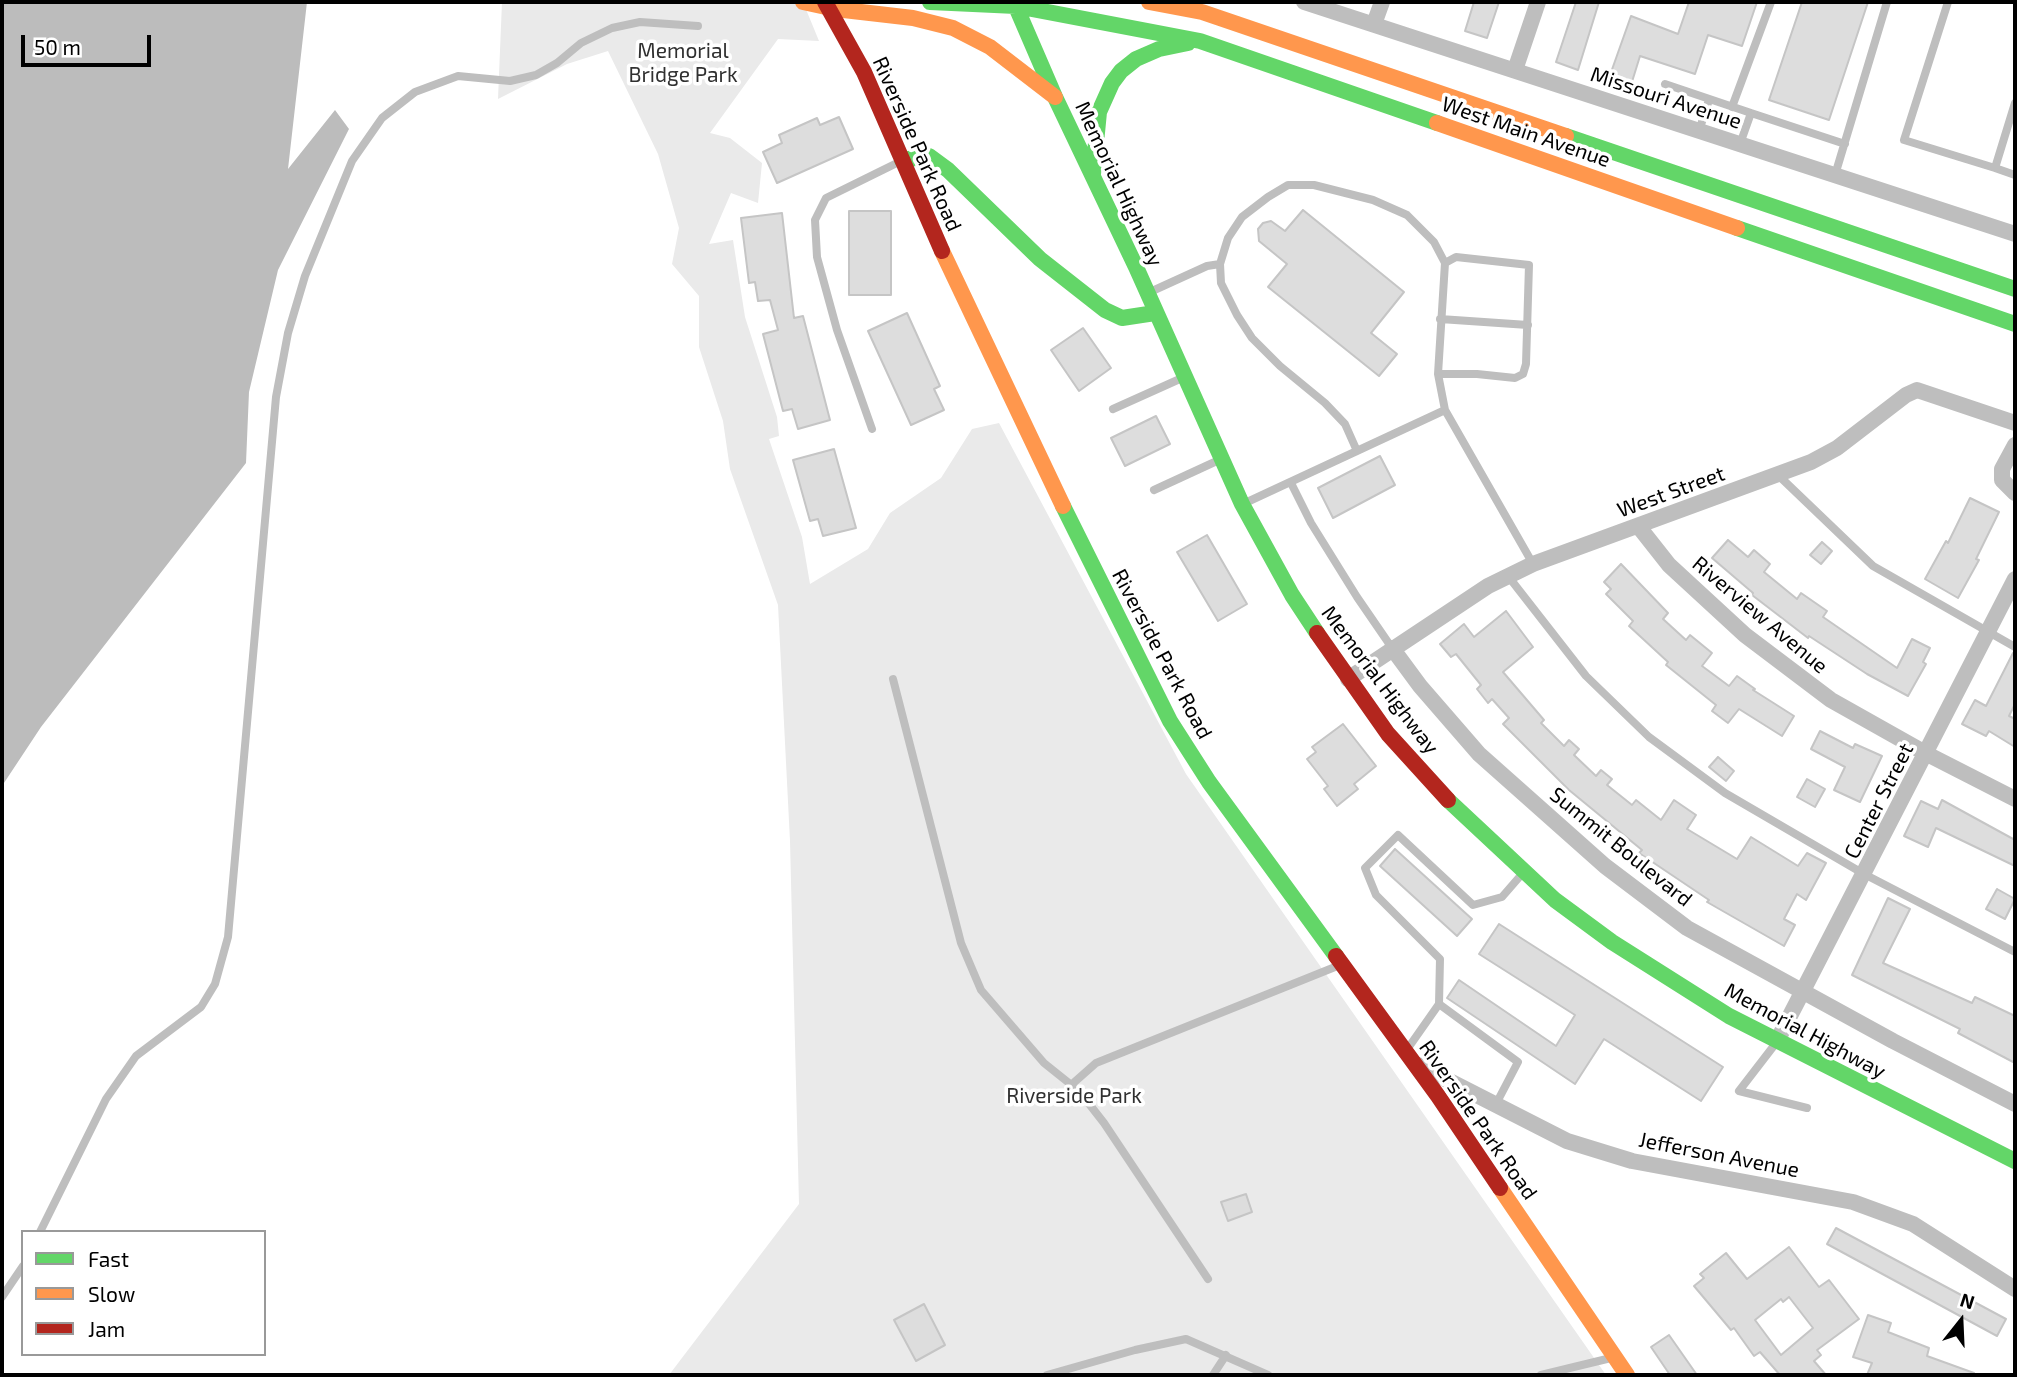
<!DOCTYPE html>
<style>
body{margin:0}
#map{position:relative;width:2017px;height:1377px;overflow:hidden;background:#fff;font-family:"Exo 2",sans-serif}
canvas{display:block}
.frame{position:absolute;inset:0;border:4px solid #000;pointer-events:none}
.legend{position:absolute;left:21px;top:1230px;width:245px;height:126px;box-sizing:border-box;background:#fff;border:2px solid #999;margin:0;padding:9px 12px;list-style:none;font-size:21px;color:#000}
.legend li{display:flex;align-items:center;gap:14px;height:35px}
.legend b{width:35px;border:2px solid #999}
.north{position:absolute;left:1926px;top:1286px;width:70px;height:70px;-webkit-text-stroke:5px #fff;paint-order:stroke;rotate:18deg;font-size:19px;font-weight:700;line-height:28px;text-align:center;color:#000}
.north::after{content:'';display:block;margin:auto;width:24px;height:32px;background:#000;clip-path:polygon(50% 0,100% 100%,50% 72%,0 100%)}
.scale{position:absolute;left:21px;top:35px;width:130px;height:32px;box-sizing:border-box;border:4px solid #000;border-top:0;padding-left:9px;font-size:21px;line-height:24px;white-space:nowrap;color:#000;-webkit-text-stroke:5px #fff;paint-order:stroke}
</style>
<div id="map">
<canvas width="2017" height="1377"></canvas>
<div class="frame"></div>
<ul class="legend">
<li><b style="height:9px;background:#63d668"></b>Fast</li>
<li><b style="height:9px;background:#ff974d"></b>Slow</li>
<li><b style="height:9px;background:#b3261e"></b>Jam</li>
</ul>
<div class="north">N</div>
<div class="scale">50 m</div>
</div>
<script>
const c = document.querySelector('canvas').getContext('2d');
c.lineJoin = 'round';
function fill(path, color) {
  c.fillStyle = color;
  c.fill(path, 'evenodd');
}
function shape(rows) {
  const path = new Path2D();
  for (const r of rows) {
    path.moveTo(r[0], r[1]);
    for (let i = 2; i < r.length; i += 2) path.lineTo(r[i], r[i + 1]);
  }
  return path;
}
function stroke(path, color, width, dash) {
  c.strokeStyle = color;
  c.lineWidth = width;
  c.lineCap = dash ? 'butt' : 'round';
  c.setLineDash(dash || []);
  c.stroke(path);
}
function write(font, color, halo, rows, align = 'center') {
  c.font = font + ' "Exo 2",sans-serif';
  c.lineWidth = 7;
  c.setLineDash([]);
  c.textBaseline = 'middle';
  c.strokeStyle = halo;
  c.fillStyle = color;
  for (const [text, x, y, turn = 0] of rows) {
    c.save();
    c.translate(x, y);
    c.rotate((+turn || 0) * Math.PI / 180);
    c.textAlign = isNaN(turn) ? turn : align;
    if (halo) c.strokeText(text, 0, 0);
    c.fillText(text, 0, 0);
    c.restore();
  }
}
const green = shape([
 [502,2,803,2,819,41,778,39,710,133,730,138,762,163,758,203,731,193,709,244,733,240,745,317,777,417,779,436,769,439,802,537,810,584,868,549,890,513,941,478,972,429,999,423,1186,774,1606,1375,669,1375,799,1204,790,841,778,605,730,469,723,421,699,347,699,296,672,264,679,228,658,154,608,51,567,64,498,99]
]);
const water = shape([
 [2,2,307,2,288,169,335,110,349,129,278,270,249,392,246,463,41,727,2,786]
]);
const building = shape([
 [1474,2,1499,2,1487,38,1465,31,1474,2],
 [1576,2,1599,2,1578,70,1556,62,1576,2],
 [1689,2,1757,2,1742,46,1708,35,1695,74,1640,56,1631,85,1609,78,1631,16,1678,34,1689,2],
 [1802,2,1868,2,1829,120,1769,100,1802,2],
 [839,117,853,149,777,183,763,152,782,143,779,135,817,118,820,125,839,117],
 [1303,210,1404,292,1371,333,1397,354,1379,376,1268,287,1287,264,1259,241,1258,229,1263,223,1271,221,1285,231,1303,210],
 [849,211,891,211,891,295,849,295,849,211],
 [782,213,794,318,803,316,830,420,798,429,792,409,783,411,763,334,778,330,770,300,758,301,755,282,749,283,741,218,782,213],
 [907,313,940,386,934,389,944,410,911,425,868,331,907,313],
 [1083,328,1111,368,1079,391,1051,350,1083,328],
 [1156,416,1170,444,1125,466,1111,438,1156,416],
 [834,449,856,528,823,536,818,519,810,521,793,460,834,449],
 [1380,456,1395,485,1333,518,1318,488,1380,456],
 [1970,498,1999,512,1976,559,1979,560,1958,598,1925,579,1946,541,1948,543,1970,498],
 [1207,535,1247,604,1218,621,1177,552,1207,535],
 [1728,540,1748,557,1754,550,1770,564,1764,572,1797,599,1801,593,1827,611,1823,617,1897,668,1912,639,1930,648,1923,662,1926,664,1908,696,1867,674,1809,636,1808,638,1752,595,1753,593,1712,558,1728,540],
 [1822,542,1832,551,1821,564,1810,555,1822,542],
 [1621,564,1668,613,1663,619,1686,640,1690,635,1712,653,1702,666,1729,686,1737,676,1755,689,1753,690,1794,716,1782,736,1739,709,1728,723,1712,711,1716,705,1666,665,1668,662,1629,626,1633,621,1606,594,1611,589,1604,582,1621,564],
 [1506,611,1533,647,1503,672,1544,720,1541,723,1564,746,1569,740,1579,749,1574,755,1596,776,1601,770,1612,779,1607,785,1632,805,1636,800,1661,820,1674,800,1696,815,1687,829,1737,859,1751,837,1798,866,1807,853,1826,863,1806,900,1797,894,1784,919,1795,925,1784,946,1707,902,1709,900,1639,853,1642,850,1569,790,1503,724,1509,718,1492,699,1488,703,1477,689,1481,685,1456,654,1451,657,1440,644,1464,624,1474,637,1506,611],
 [2013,653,2015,653,2015,704,2009,716,2015,719,2015,747,1989,731,1986,736,1962,724,1975,700,1986,706,2013,653],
 [1343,724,1376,766,1354,784,1358,789,1337,806,1324,789,1328,786,1307,759,1316,752,1312,747,1343,724],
 [1820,731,1853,748,1855,744,1882,756,1860,802,1834,790,1845,767,1811,749,1820,731],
 [1718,757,1734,771,1726,781,1709,767,1718,757],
 [1807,779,1825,789,1815,807,1797,797,1807,779],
 [1942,800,2015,840,2015,866,1936,828,1928,847,1904,836,1921,801,1938,809,1942,800],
 [1395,849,1472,919,1457,936,1380,866,1395,849],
 [1997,889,2015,899,2005,919,1986,909,1997,889],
 [1888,898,1910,909,1883,963,1972,1003,1975,997,2015,1016,2015,1063,1958,1033,1960,1029,1852,975,1888,898],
 [1499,924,1723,1067,1701,1101,1604,1039,1575,1084,1447,998,1459,980,1556,1046,1575,1015,1479,954,1499,924],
 [1246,1194,1252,1212,1228,1221,1221,1202,1246,1194],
 [1836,1228,2006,1319,1997,1336,1827,1244,1836,1228],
 [1789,1247,1819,1287,1829,1280,1859,1319,1817,1350,1821,1355,1814,1361,1826,1375,1780,1375,1760,1352,1754,1356,1734,1328,1731,1330,1694,1286,1704,1278,1700,1274,1726,1253,1747,1279,1789,1247],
 [1789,1297,1813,1328,1781,1355,1755,1320,1781,1299,1783,1302,1789,1297],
 [924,1304,945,1345,916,1361,894,1320,924,1304],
 [1868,1315,1891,1323,1888,1332,1929,1348,1927,1356,1974,1373,1974,1375,1867,1375,1872,1363,1853,1357,1868,1315],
 [1669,1335,1697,1375,1670,1375,1651,1347,1669,1335]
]);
const lane = shape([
 [1948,2,1904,140,1995,168,2015,103],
 [1665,84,1751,113,1740,144],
 [1732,107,1771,2],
 [1751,113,1845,144],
 [1699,131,1709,100],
 [1995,168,2015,175],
 [1835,175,1887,2],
 [1150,292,1207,266,1220,264],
 [1440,319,1528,325],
 [1438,374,1477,374,1515,378,1523,374,1526,364,1529,265,1456,257,1445,263],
 [1113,409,1182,378],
 [872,429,837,330,817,257,815,220,826,198,901,161],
 [1357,451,1345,424,1325,403,1280,366,1252,338,1237,315,1221,283,1220,264,1228,238,1242,217,1268,197,1288,185,1314,185,1373,200,1407,215,1434,242,1445,263,1438,374,1445,410,1533,564],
 [1778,475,1873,566,2015,647],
 [1291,483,1311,523,1357,597,1392,648],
 [1154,490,1219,460],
 [1245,503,1445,410],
 [1508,576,1586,676,1649,737,1725,793,1864,874,2015,952],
 [893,679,961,943,981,990,1044,1063,1079,1091,1104,1123,1208,1279],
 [1439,1004,1440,959,1376,895,1365,868,1398,835,1473,905,1502,897,1522,874],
 [1776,1043,1739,1091,1807,1108],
 [1406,1051,1439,1004,1518,1062,1496,1104],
 [1070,1086,1096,1063,1340,965],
 [40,1232,106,1099,136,1056,201,1007,215,984,228,937,276,397,288,333,305,276,352,161,382,118,415,92,458,76,510,81,536,75,557,63,581,43,612,28,640,22,698,26],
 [2,1297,23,1266],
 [1047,1375,1135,1350,1186,1339,1268,1375],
 [1213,1375,1226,1355],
 [1541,1375,1611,1358]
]);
const street = shape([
 [1304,2,2015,234],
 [1374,24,1382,2],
 [1515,70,1538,2],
 [2015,445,2002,469,2002,480,2015,493],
 [1639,527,1669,565,1745,635,1831,700,1927,754,2015,799],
 [1392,648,1420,686,1479,754,1605,866,1687,928,1893,1041,2015,1104],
 [1348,679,1488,586,1533,564,1811,462,1837,448,1906,395,1917,390,2015,423],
 [1777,1041,2015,579],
 [1418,1065,1567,1141,1632,1161,1853,1202,1913,1224,2015,1289]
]);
const fast = shape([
 [930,2,1016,6,1200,41,1437,123],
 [1014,2,1055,97,1136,267,1242,504,1292,595,1317,633],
 [1566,136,2015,289],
 [902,160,929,156,948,170,1040,259,1105,310,1122,318,1155,313],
 [1093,174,1099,112,1112,83,1121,71,1136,59,1159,49,1188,43],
 [1737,228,2015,324],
 [1063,506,1170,721,1209,782,1336,956],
 [1448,800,1555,900,1612,942,1729,1016,2015,1161]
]);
const slow = shape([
 [803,2,835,9,913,18,953,28,990,47,1055,97],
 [1149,2,1202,12,1566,136],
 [1437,123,1737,228],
 [942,251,1063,506],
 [1500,1188,1627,1375]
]);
const jam = shape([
 [825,2,864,72,942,251],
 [1317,633,1388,734,1448,800],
 [1336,956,1438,1096,1500,1188]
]);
const parkNames = [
 ["Memorial",683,51],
 ["Bridge Park",683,75],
 ["Riverside Park",1074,1096]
];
const streetNames = [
 ["Missouri Avenue",1666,98,18],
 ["West Main Avenue",1526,132,19],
 ["Riverside Park Road",917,144,66],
 ["Memorial Highway",1119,184,65],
 ["West Street",1671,492,-20],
 ["Riverview Avenue",1760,615,40],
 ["Riverside Park Road",1162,654,62],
 ["Memorial Highway",1380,680,53],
 ["Center Street",1879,801,-63],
 ["Summit Boulevard",1621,847,39],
 ["Memorial Highway",1805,1031,28],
 ["Riverside Park Road",1478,1120,55],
 ["Jefferson Avenue",1719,1155,11]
];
fill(green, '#eaeaea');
fill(water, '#bcbcbc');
fill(building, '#ddd');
stroke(building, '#c5c5c5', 2);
stroke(lane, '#bebebe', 8);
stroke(street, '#bebebe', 16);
stroke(fast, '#63d668', 16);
stroke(slow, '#ff974d', 16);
stroke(jam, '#b3261e', 16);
write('21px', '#303030', '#fff', parkNames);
write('21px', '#000', '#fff', streetNames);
</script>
